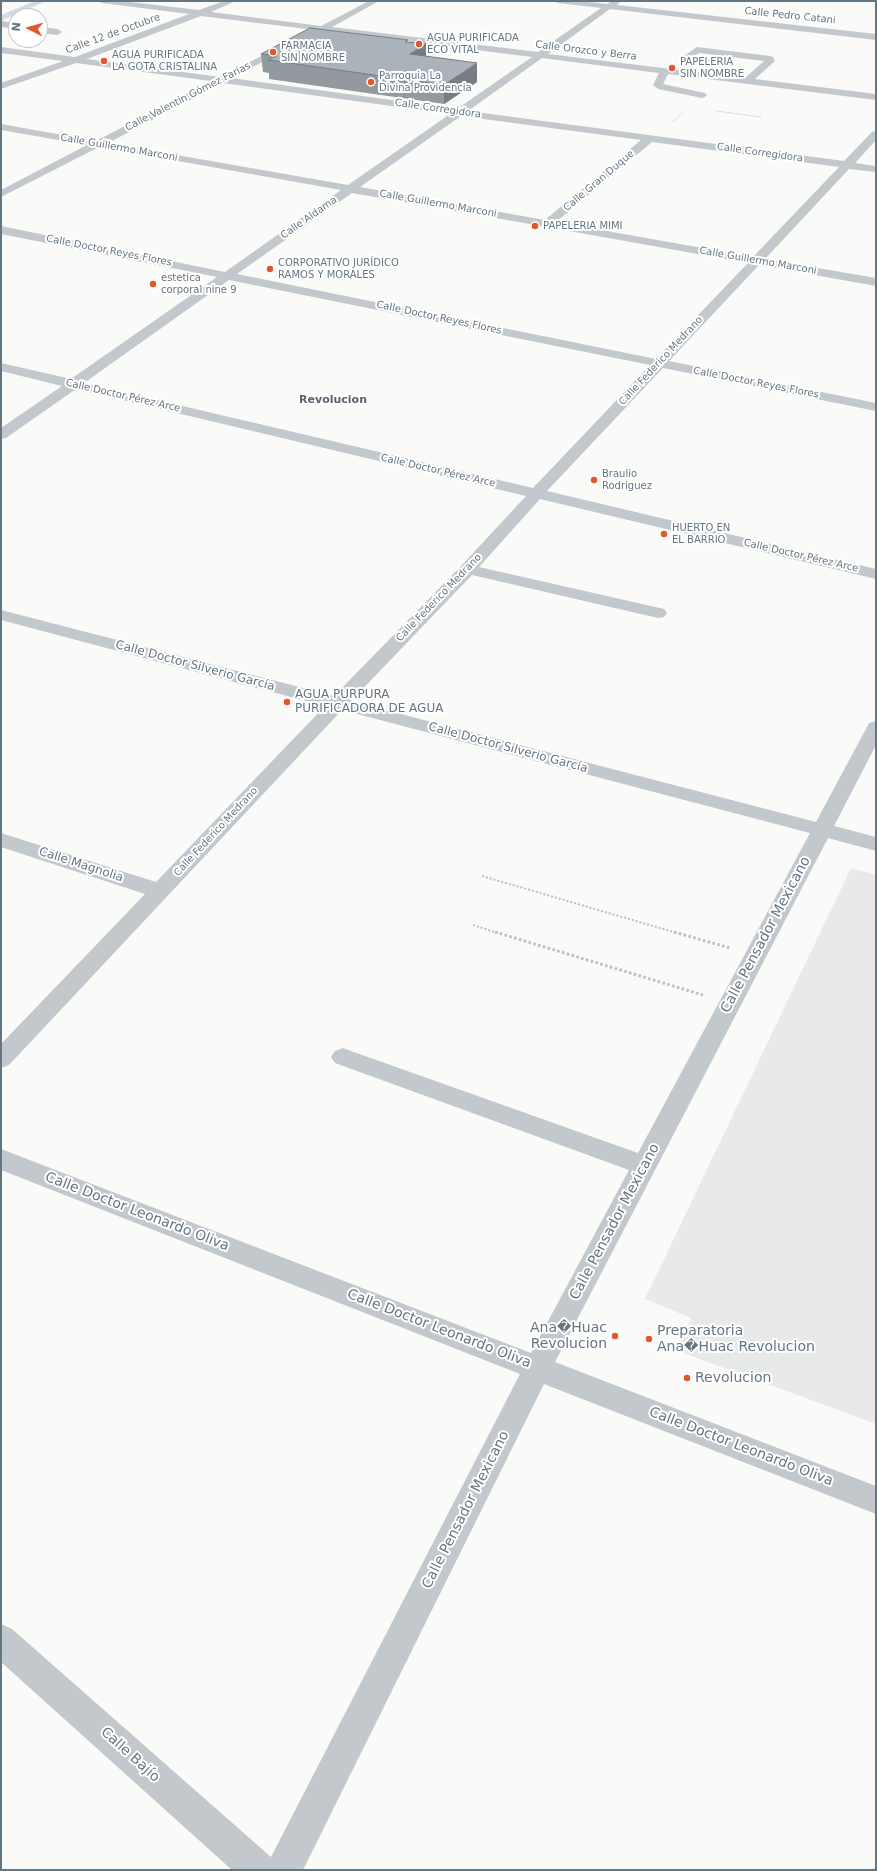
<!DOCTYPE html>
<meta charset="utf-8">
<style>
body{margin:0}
#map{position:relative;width:877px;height:1871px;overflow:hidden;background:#fafaf8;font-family:"DejaVu Sans",sans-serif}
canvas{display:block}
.frame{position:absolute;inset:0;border:2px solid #657683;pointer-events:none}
.north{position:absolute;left:8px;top:8px;width:40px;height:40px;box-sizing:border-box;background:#fff;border:1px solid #c1c8cd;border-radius:50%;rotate:276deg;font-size:11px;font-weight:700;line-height:16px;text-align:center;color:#657683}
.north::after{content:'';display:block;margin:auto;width:14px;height:18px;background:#e4572e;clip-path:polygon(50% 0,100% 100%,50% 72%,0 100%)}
</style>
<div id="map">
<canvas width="877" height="1871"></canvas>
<div class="frame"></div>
<div class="north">N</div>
</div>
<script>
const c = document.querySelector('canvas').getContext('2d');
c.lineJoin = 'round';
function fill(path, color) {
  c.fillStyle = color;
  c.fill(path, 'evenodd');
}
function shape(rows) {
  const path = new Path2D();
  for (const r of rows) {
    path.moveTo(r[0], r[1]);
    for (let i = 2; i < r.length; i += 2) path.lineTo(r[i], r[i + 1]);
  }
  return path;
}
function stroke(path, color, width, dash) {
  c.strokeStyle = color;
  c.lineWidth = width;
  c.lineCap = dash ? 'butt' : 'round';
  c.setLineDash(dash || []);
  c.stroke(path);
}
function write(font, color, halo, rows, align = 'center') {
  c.font = font + ' "DejaVu Sans",sans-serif';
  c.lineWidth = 4;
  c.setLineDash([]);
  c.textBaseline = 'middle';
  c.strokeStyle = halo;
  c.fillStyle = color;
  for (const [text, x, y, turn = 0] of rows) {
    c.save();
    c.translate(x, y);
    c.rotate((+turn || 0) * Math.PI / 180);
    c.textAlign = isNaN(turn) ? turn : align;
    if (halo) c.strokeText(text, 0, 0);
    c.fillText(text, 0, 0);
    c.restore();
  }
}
const built = shape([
 [851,868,876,875,876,1424,678,1351,691,1318,645,1299]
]);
const pathFar2 = shape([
 [716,111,761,117],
 [673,121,683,113]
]);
const pathFar1 = shape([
 [482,876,677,933],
 [473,925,498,933]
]);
const path = shape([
 [495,932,703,995],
 [674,932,730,948]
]);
const minor = shape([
 [98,1,122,1,199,10,224,1,236,1,211,12,321,26,369,1,379,1,332,27,538,52,601,8,558,3,554,1,580,1,607,4,612,1,621,1,617,5,876,34,876,40,610,9,548,54,745,78,764,61,699,53,693,57,714,60,719,63,714,66,685,62,680,59,697,47,770,56,773,57,775,61,755,79,876,94,876,100,668,74,663,84,705,93,707,95,705,97,702,98,658,89,653,85,659,73,542,58,468,111,844,161,872,132,876,131,876,140,855,163,876,166,876,172,849,169,765,259,876,278,876,286,759,265,669,361,876,403,876,411,663,368,547,491,876,569,876,579,540,499,479,567,664,609,667,613,664,617,658,618,472,575,351,701,816,822,867,727,869,723,876,721,876,745,834,826,876,837,876,851,828,838,555,1362,876,1486,876,1514,544,1384,303,1870,232,1870,1,1662,1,1624,12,1629,271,1857,520,1374,1,1170,1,1149,531,1353,629,1170,335,1063,331,1057,335,1051,343,1048,351,1051,638,1153,810,833,342,710,9,1065,1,1068,1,1044,145,894,1,847,1,833,156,882,325,706,1,620,1,610,334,696,462,565,526,496,76,389,6,438,1,439,1,428,62,386,1,371,1,363,71,379,217,277,1,234,1,226,225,272,341,190,99,147,1,197,1,190,87,145,1,130,1,124,96,141,211,81,76,63,1,89,1,83,63,61,1,53,1,47,75,57,189,14,102,3,98,1],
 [201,16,315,30,319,33,324,31,532,57,457,109,231,78,292,47,293,45,292,43,289,42,220,77,87,59,201,16],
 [223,83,450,114,348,185,108,143,223,83],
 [461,116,641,140,545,220,360,187,461,116],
 [652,142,839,167,753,257,556,222,652,142],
 [352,193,547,227,748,263,656,359,237,274,352,193],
 [229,280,650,365,533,488,84,383,229,280],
 [1,21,16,23,16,29,1,27,1,21],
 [40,27,58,29,62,32,58,35,40,33,40,27]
]);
const major = shape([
 [35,1,46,1,1,21,1,15,35,1]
]);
const wall = shape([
 [408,42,426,44,426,56,477,82,444,104,269,79,269,73,263,72,261,54]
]);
const shadedWall = shape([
 [426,44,426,63,410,54],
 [477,63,477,82,444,104,444,85]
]);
const building = shape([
 [310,28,408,40,405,42,426,44,410,54,477,63,444,85,268,60,276,56,261,54,310,28]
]);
const markers = [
 [419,44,4,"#e4572e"],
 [273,52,4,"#e4572e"],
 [104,61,4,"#e4572e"],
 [672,68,4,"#e4572e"],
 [371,82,4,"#e4572e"],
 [535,226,4,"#e4572e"],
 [270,269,4,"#e4572e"],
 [153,284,4,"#e4572e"],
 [594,480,4,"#e4572e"],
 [664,534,4,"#e4572e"],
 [287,702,4,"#e4572e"],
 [615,1336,4,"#e4572e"],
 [649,1339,4,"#e4572e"],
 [687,1378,4,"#e4572e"]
];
const farStreetnames = [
 ["Calle Pedro Catani",790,16,6],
 ["Calle 12 de Octubre",113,34,-20],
 ["Calle Orozco y Berra",586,51,7],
 ["Calle Valentín Gómez Farías",188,97,-27],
 ["Calle Corregidora",438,109,8],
 ["Calle Guillermo Marconi",119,148,10],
 ["Calle Corregidora",760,153,8],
 ["Calle Gran Duque",599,181,-40],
 ["Calle Guillermo Marconi",438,204,10],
 ["Calle Aldama",309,218,-35],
 ["Calle Doctor Reyes Flores",109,251,11],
 ["Calle Guillermo Marconi",758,261,10],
 ["Calle Doctor Reyes Flores",439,318,12],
 ["Calle Federico Medrano",661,361,-47],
 ["Calle Doctor Reyes Flores",756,383,11],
 ["Calle Doctor Pérez Arce",123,396,13],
 ["Calle Doctor Pérez Arce",438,471,13],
 ["Calle Doctor Pérez Arce",801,556,13],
 ["Calle Federico Medrano",439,598,-46],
 ["Calle Federico Medrano",216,832,-47]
];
const farPoinames = [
 ["AGUA PURIFICADA",427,38],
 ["ECO VITAL",427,50],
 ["FARMACIA",281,46],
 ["SIN NOMBRE",281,58],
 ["AGUA PURIFICADA",112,55],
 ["LA GOTA CRISTALINA",112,67],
 ["PAPELERIA",680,62],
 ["SIN NOMBRE",680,74],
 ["Parroquia La",379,76],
 ["Divina Providencia",379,88],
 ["PAPELERIA MIMI",543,226],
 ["CORPORATIVO JURÍDICO",278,263],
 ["RAMOS Y MORALES",278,275],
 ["estetica",161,278],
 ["corporal nine 9",161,290],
 ["Braulio",602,474],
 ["Rodriguez",602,486],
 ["HUERTO EN",672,528],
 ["EL BARRIO",672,540]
];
const farNeighbourhoodnames = [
 ["Revolucion",333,400]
];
const streetNames = [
 ["Calle Doctor Silverio García",195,666,15],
 ["Calle Doctor Silverio García",508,748,15],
 ["Calle Magnolia",81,865,18]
];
const poiNames = [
 ["AGUA PURPURA",295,695],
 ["PURIFICADORA DE AGUA",295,709]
];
const nearStreetnames = [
 ["Calle Pensador Mexicano",766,935,-62],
 ["Calle Doctor Leonardo Oliva",137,1212,21],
 ["Calle Pensador Mexicano",615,1222,-62],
 ["Calle Doctor Leonardo Oliva",439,1329,21],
 ["Calle Doctor Leonardo Oliva",741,1447,21],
 ["Calle Pensador Mexicano",466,1510,-63],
 ["Calle Bajío",130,1755,42]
];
const nearPoinames = [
 ["Ana�Huac",607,1328,"right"],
 ["Revolucion",607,1344,"right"],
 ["Preparatoria",657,1331],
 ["Ana�Huac Revolucion",657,1347],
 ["Revolucion",695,1378]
];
fill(built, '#e8e9e9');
stroke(pathFar2, '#bbbfc2', 1, [1, 1]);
stroke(pathFar1, '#bbbfc2', 2, [2, 2]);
stroke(path, '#bbbfc2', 3, [2.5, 2.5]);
fill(minor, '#c3c8cc');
fill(major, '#d6dbdf');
fill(wall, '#929a9f');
fill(shadedWall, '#777d82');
fill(building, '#aab3b9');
stroke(building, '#777d82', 1);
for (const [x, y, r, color] of markers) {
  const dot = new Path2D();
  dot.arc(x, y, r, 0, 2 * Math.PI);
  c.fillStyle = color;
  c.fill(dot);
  stroke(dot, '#fff', 1.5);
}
write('10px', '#657683', '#fff', farStreetnames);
write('10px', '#657683', '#fff', farPoinames, 'left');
write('bold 11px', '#57646e', '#fff', farNeighbourhoodnames);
write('12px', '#657683', '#fff', streetNames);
write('12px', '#657683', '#fff', poiNames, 'left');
write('14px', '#657683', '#fff', nearStreetnames);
write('14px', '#657683', '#fff', nearPoinames, 'left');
</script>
